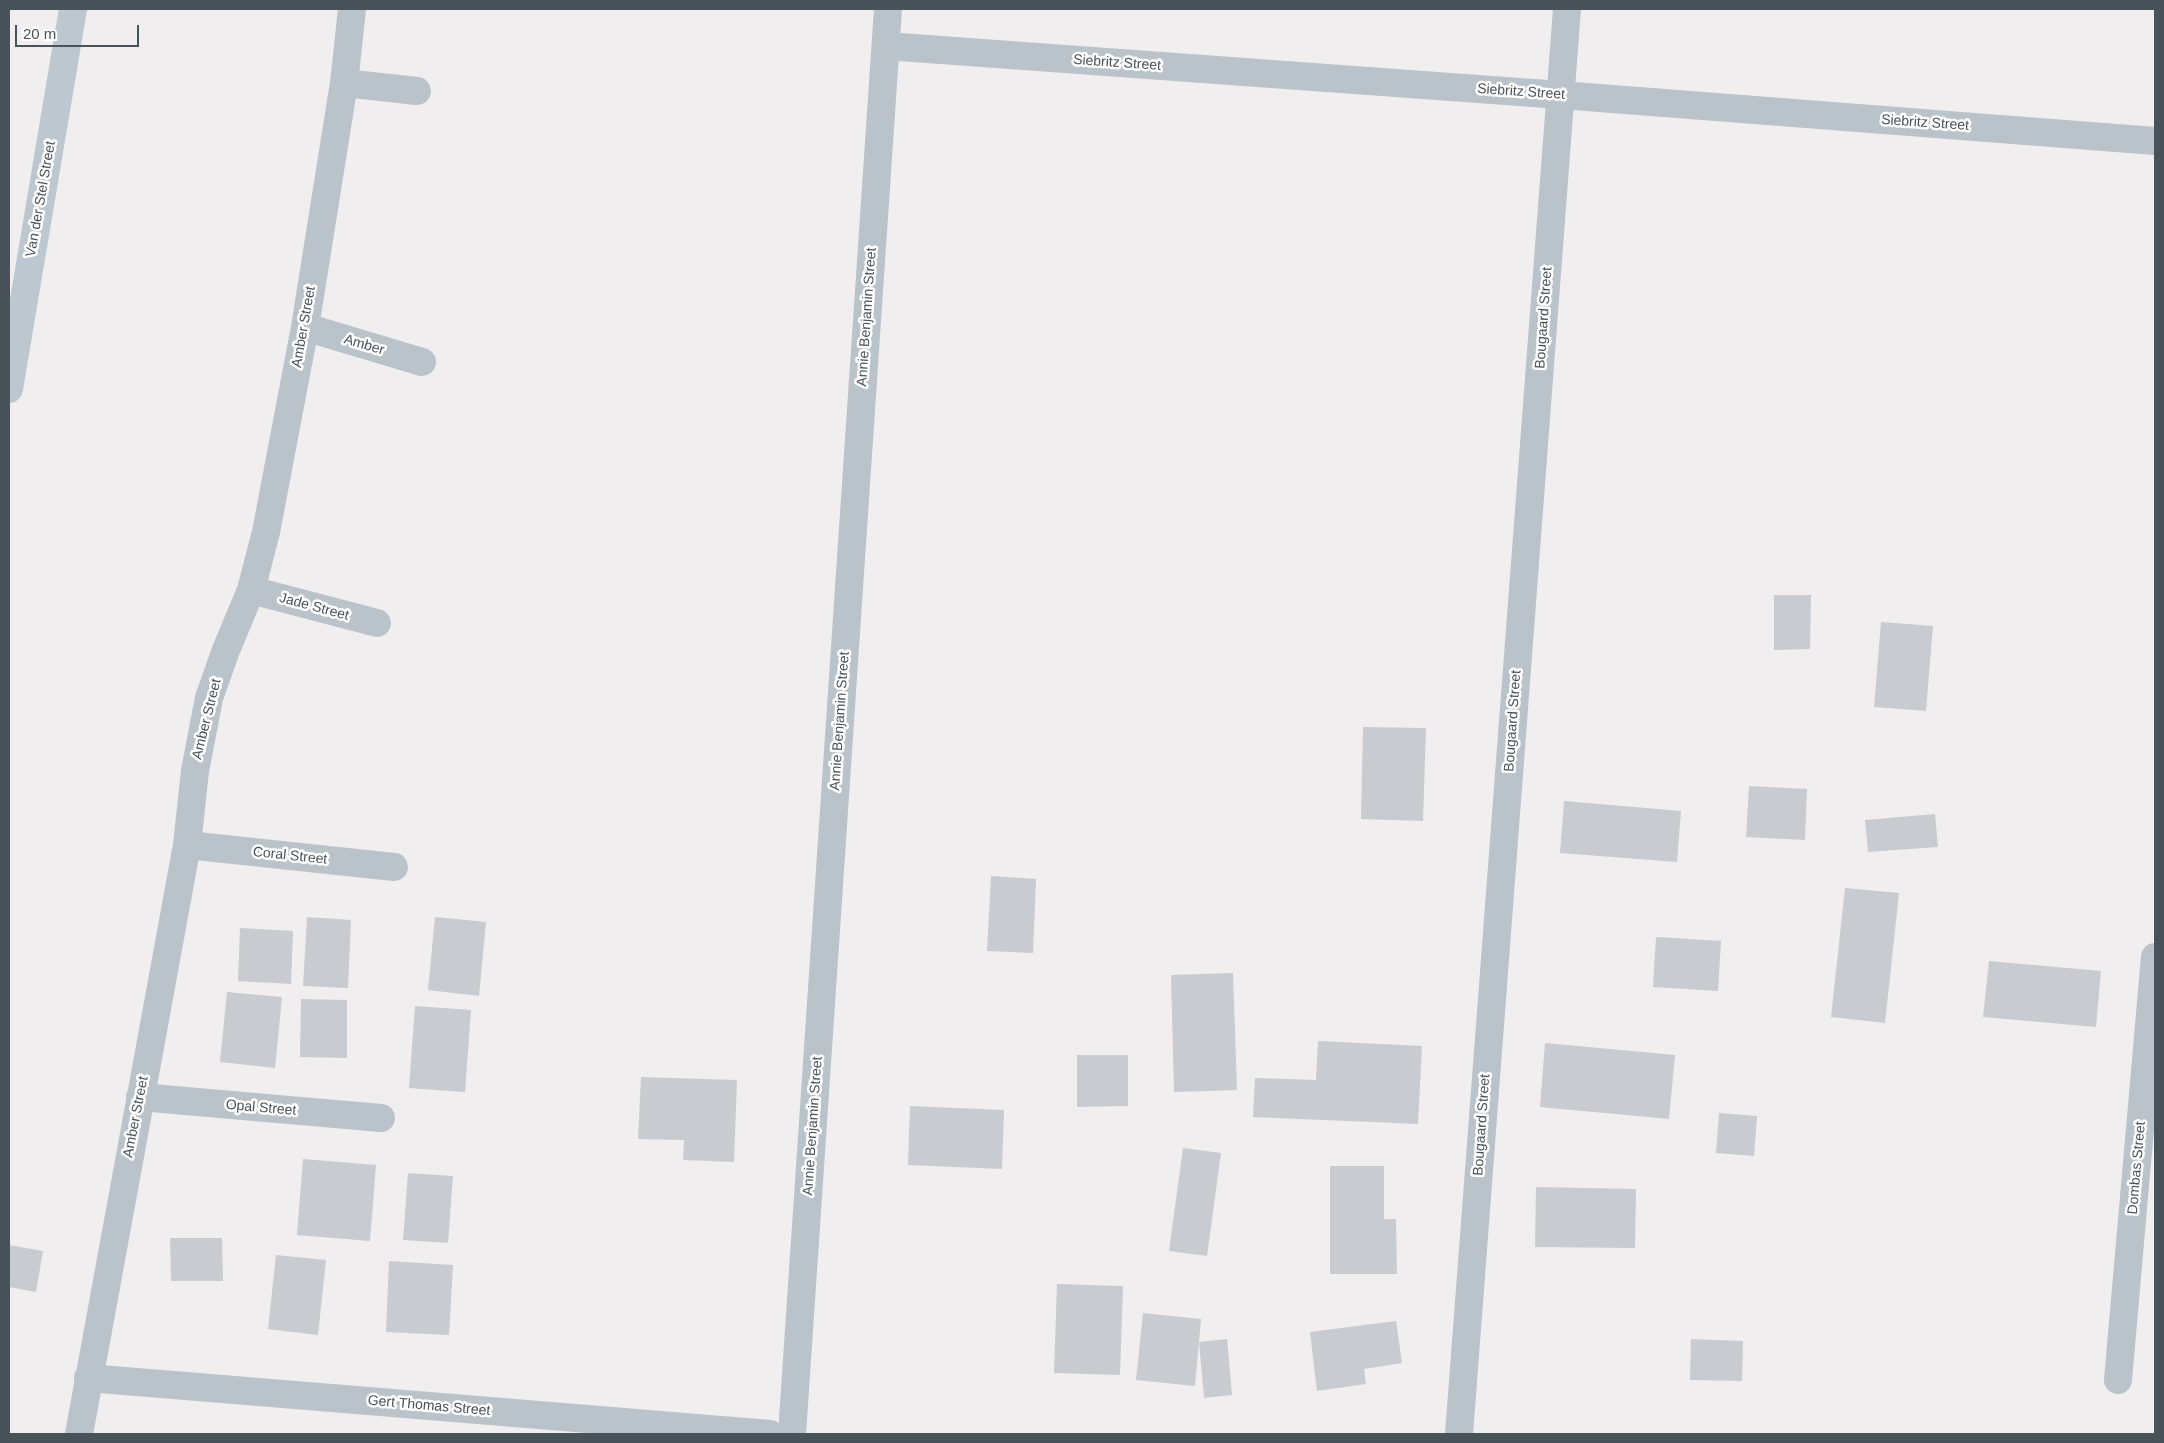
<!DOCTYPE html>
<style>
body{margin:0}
#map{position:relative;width:2164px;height:1443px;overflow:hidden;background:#f0eeee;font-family:Arial,sans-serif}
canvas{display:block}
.frame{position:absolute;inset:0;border:10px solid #475259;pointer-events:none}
.scale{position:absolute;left:15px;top:25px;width:124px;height:22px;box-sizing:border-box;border:2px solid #475259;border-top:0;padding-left:6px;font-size:15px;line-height:18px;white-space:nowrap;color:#475259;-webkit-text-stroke:4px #fff;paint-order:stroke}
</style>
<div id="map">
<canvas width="2164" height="1443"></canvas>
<div class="frame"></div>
<div class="scale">20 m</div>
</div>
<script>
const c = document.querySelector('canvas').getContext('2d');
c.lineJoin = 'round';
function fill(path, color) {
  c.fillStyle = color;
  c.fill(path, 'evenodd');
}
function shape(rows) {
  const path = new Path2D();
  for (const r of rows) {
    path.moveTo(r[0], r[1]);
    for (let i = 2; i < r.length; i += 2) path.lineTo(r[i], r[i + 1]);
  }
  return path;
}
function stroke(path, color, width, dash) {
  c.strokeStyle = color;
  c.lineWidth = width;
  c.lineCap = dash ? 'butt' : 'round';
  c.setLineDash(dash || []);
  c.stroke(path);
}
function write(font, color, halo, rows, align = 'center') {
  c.font = font + ' Arial,sans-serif';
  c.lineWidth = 5;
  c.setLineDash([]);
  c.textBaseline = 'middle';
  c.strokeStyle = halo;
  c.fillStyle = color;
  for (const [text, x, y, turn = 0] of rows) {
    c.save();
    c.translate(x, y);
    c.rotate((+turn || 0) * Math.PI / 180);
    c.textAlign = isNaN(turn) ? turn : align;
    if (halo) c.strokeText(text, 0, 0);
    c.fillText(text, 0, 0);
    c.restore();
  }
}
const building = shape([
 [1774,595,1811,595,1810,649,1774,650],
 [1881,622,1933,626,1926,711,1874,707],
 [1363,727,1426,728,1423,821,1361,819],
 [1749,786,1807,789,1805,840,1746,837],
 [1564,801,1681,811,1677,862,1560,853],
 [1935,814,1938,847,1868,852,1865,820],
 [991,876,1036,879,1033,953,987,951],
 [1845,888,1899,893,1885,1023,1831,1017],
 [307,917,351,920,348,988,303,986],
 [435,917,486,922,479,996,428,990],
 [240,928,293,931,291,984,238,981],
 [1656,937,1721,941,1718,991,1653,987],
 [1989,961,2101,971,2096,1027,1983,1017],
 [1233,973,1237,1090,1174,1092,1171,975],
 [227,992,282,997,275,1068,220,1062],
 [301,999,347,1000,347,1058,300,1057],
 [415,1006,471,1010,465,1092,409,1088],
 [1318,1041,1422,1046,1418,1124,1253,1117,1255,1078,1316,1080],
 [1545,1043,1675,1055,1669,1119,1540,1107],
 [1077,1055,1128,1055,1128,1106,1077,1107],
 [641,1077,737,1080,734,1162,683,1160,684,1140,638,1139],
 [910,1106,1004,1110,1002,1169,908,1165],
 [1719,1113,1757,1116,1754,1156,1716,1153],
 [1183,1148,1221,1153,1207,1256,1169,1251],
 [303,1159,376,1165,370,1241,297,1235],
 [1330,1166,1384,1166,1384,1219,1396,1219,1397,1274,1330,1274],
 [408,1173,453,1176,448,1243,403,1240],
 [1536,1187,1636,1189,1635,1248,1535,1247],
 [170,1238,222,1238,223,1281,171,1281],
 [9,1245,43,1251,36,1292,9,1287],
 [276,1255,326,1260,318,1335,268,1329],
 [389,1261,453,1265,449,1335,386,1332],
 [1057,1284,1123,1286,1120,1375,1054,1373],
 [1143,1313,1201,1319,1195,1386,1136,1380],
 [1396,1321,1402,1363,1364,1369,1366,1384,1317,1391,1310,1332],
 [1227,1339,1232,1395,1204,1398,1199,1342],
 [1691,1339,1743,1341,1742,1381,1690,1380]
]);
const street = shape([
 [886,46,1561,95,2155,141],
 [344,83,417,91],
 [305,327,422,362],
 [251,590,377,623],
 [187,845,394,867],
 [140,1097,381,1118],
 [88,1378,770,1434],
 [2118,1380,2155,957],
 [79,1434,187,845,195,771,209,698,226,650,251,590,266,532,305,327,344,83,352,9],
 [792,1434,888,9],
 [1459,1434,1567,9]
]);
const secondary = shape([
 [9,389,73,9]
]);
const streetNames = [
 ["Siebritz Street",1117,63,4],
 ["Siebritz Street",1521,92,4],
 ["Siebritz Street",1925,123,4],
 ["Van der Stel Street",41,199,-80],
 ["Annie Benjamin Street",867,317,-86],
 ["Bougaard Street",1544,318,-86],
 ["Amber Street",304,327,-80],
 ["Amber",364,345,17],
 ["Jade Street",314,607,15],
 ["Amber Street",207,719,-76],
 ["Annie Benjamin Street",840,721,-86],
 ["Bougaard Street",1513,721,-86],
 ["Coral Street",290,856,6],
 ["Opal Street",261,1108,5],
 ["Amber Street",136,1117,-79],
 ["Bougaard Street",1482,1125,-86],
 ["Annie Benjamin Street",813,1126,-86],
 ["Dombas Street",2137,1168,-85],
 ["Gert Thomas Street",429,1406,5]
];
fill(building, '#c8cbd0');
stroke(street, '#bac3c9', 28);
stroke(secondary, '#bcc7d0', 28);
write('14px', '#475259', '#fff', streetNames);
</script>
